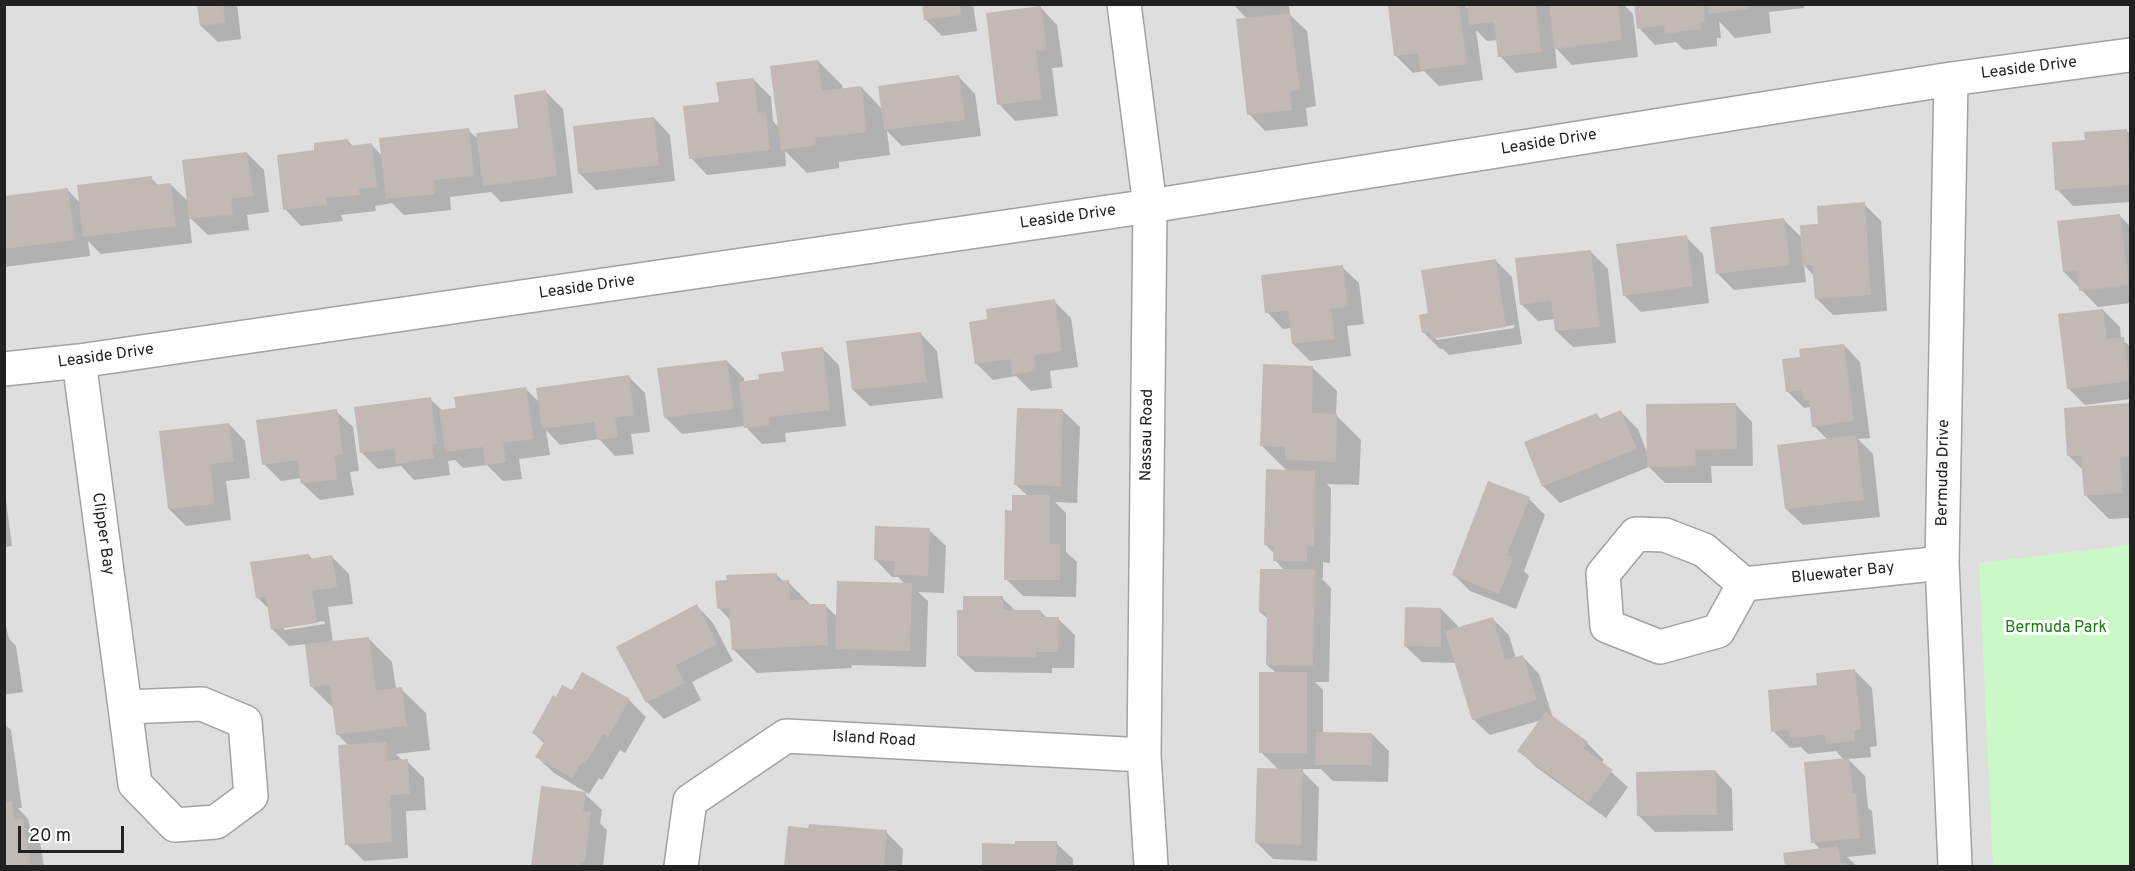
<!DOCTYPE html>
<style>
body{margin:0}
#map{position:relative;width:2135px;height:871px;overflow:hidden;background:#f1ede8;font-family:Overpass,sans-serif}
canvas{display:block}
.frame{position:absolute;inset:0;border:6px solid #212121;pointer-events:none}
.scale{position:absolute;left:18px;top:826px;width:106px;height:27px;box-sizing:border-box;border:3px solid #212121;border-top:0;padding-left:8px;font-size:18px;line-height:21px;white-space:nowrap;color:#212121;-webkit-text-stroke:4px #fff;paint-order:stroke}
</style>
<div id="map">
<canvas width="2135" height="871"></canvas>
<div class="frame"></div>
<div class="scale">20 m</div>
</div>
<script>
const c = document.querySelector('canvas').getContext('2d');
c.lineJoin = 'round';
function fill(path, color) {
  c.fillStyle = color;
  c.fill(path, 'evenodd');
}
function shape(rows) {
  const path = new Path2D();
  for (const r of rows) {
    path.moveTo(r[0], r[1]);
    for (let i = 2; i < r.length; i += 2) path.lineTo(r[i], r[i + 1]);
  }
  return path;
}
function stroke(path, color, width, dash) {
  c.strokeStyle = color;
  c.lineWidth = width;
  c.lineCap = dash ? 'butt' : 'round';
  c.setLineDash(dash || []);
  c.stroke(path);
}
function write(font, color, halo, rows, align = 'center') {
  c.font = font + ' Overpass,sans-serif';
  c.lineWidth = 6;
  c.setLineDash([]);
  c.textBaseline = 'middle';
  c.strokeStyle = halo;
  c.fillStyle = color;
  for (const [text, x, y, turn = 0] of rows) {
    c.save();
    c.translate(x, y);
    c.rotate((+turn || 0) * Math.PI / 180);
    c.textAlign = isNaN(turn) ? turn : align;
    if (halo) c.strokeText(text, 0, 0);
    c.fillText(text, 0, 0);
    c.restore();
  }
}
const residential = shape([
 [5,5,2130,5,2130,866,5,866]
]);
const park = shape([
 [2130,545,2130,866,1993,866,1979,563]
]);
const shadow = shape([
 [199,4,237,4,241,39,218,42,201,26],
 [923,4,973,4,977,31,942,36,925,19],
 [1233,4,1289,4,1290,15,1307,31,1316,106,1306,108,1308,126,1265,131,1249,114,1247,19],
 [1410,4,1464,4,1469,10,1468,4,1623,4,1633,14,1638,57,1572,65,1555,47,1557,68,1516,73,1500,56,1498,40,1487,41,1476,30,1483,80,1439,86,1424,71,1413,73,1396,56],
 [1636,4,1804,4,1804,8,1769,12,1771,33,1735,38,1719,21,1721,38,1717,38,1717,46,1684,50,1676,42,1655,45,1639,28],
 [1041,8,1057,25,1063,67,1052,68,1058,116,1015,121,999,104],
 [818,61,842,85,843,90,861,87,883,110,959,77,975,94,981,136,902,146,887,131,890,155,839,162,839,168,807,173,785,151,786,166,707,175,691,158,720,103,754,80,771,97,773,121,780,128],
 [546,92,563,109,573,193,501,202,491,192,450,197,451,210,404,215,392,203,375,206,376,211,341,215,343,221,301,226,285,209,316,151,348,141,354,147,372,145,382,156,468,130,479,140,519,129],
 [654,118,670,135,675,181,596,190,579,173],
 [2127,131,2130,134,2130,202,2073,206,2057,189,2087,141],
 [247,153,264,170,269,212,247,215,249,230,208,235,189,217,192,243,101,254,88,241,90,256,4,267,4,197,67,189,80,203,151,178,159,186,171,185,189,202],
 [1864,204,1881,221,1887,311,1833,315,1816,298,1814,276,1804,265,1806,282,1734,290,1718,274,1783,219,1802,238,1820,225],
 [2119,215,2130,226,2130,303,2098,307,2064,272],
 [1686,237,1703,254,1709,303,1641,312,1624,295],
 [1591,252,1608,269,1616,343,1573,347,1556,331,1555,319,1538,321,1521,304],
 [1496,261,1512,277,1522,344,1449,355,1443,349,1440,349,1423,332,1430,315],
 [1514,325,1514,328,1436,340,1436,337],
 [1342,267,1359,283,1364,324,1347,326,1351,356,1310,361,1293,344,1291,328,1283,329,1267,312],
 [1054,301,1071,318,1078,367,1050,371,1052,388,1031,391,1016,376,993,380,976,363,989,320],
 [2103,310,2120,327,2121,339,2130,346,2130,399,2085,405,2068,388],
 [921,334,937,351,943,398,870,406,853,390],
 [1844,345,1860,362,1870,438,1858,439,1873,454,1880,517,1803,525,1786,509,1828,440,1814,426,1811,407,1804,408,1787,391],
 [822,348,839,365,846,426,785,433,786,442,762,444,745,426,682,434,665,417,727,361,744,378,744,383,760,381,785,372],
 [1312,367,1337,391,1336,415,1361,440,1359,485,1327,484,1331,489,1330,563,1323,562,1323,578,1321,578,1331,588,1329,682,1315,682,1323,690,1323,734,1372,734,1389,751,1388,782,1333,781,1321,769,1300,769,1319,788,1317,861,1273,859,1256,842,1279,770,1261,752,1276,673,1267,665,1268,619,1260,612,1285,571,1275,560,1275,554,1266,545,1287,471,1262,446],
 [628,376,645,393,650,432,631,434,634,454,615,456,599,439,560,445,546,430,550,455,519,459,522,479,503,481,487,465,463,468,455,460,448,461,450,475,414,480,401,466,378,469,362,453,430,399,443,411,526,389,540,403],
 [1736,405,1752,422,1753,466,1711,466,1712,483,1665,483,1649,467,1560,503,1543,486,1597,415,1601,420,1621,412,1638,429,1648,455],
 [2130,405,2130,518,2109,519,2085,495,2083,470,2069,456,2065,410],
 [336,411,353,427,359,471,350,472,354,495,320,500,303,484,302,478,281,481,264,464],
 [1063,411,1080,427,1077,503,1055,502,1066,513,1066,552,1077,562,1076,597,1023,596,1006,579,1013,512,1028,496,1016,485],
 [229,424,245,441,250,478,226,481,231,520,186,526,169,509],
 [4,485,12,546,4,547],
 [1529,499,1545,515,1524,571,1529,576,1516,609,1470,591,1453,574],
 [929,530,946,546,944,593,918,592,928,601,926,667,851,665,852,668,757,673,733,649,731,621,719,608,776,574,784,582,788,582,812,606,825,605,837,617,905,584,898,577,892,577,876,560],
 [309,555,313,560,332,557,349,574,353,604,328,607,333,642,368,638,392,662,396,689,401,689,426,713,430,750,396,754,403,761,407,761,424,778,426,810,406,811,408,858,364,861,347,844,349,746,337,734,334,709,312,687,307,644,289,646,272,629,269,609,257,597],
 [324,621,325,624,284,630,284,627],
 [1002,598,1016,611,1040,611,1047,618,1058,619,1075,635,1074,668,1052,668,1052,673,975,672,958,656],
 [697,606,713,623,733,661,692,682,701,700,664,719,647,702],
 [1441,609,1458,626,1458,629,1492,618,1509,635,1516,659,1523,657,1539,674,1553,718,1587,743,1604,760,1601,763,1628,787,1606,818,1536,767,1519,750,1542,720,1490,735,1473,719,1456,663,1422,662,1405,646],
 [4,617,9,639,16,646,23,692,4,695],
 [1855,671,1872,688,1877,746,1870,747,1871,757,1848,759,1865,776,1868,808,1872,811,1876,854,1847,857,1857,866,1786,866,1785,854,1821,850,1813,842,1844,760,1836,751,1808,754,1801,747,1790,748,1773,731,1819,687],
 [556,698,629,700,646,717,625,753,620,750,602,780,599,778,589,794,554,773,537,757,545,744,533,733],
 [4,724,11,730,22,808,18,808,28,819,30,827,39,836,44,866,4,866],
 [1716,772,1732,789,1733,831,1655,832,1638,815],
 [542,788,585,794,602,810,600,823,607,830,603,866,532,866],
 [789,828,886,832,903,849,902,866,785,866],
 [1056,843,1073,859,1073,866,983,866,984,845,1017,846]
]);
const building = shape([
 [197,4,223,4,225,23,200,26],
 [922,4,960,4,961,15,924,20],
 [1399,4,1459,4,1467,64,1420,70,1418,53,1394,56,1388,6],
 [1467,4,1536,4,1541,52,1498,57,1494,22,1469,25],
 [1549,4,1618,4,1622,40,1554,49],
 [1634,4,1703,4,1705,22,1700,22,1701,29,1665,34,1664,25,1637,29],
 [1708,4,1747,4,1748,9,1709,14],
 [1041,6,1047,50,1036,51,1042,99,997,105,986,13],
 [1290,13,1300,90,1290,91,1292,110,1247,115,1236,19],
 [818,60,822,91,861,86,867,132,815,138,816,145,781,150,770,66],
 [959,75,965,120,884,130,878,86],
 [754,78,758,113,766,112,770,150,689,159,683,106,719,102,716,82],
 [546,90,557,176,483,186,476,133,518,128,514,95],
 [654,117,659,165,578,174,573,126],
 [469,128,474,176,434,180,435,194,386,199,379,138],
 [2127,129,2130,185,2055,190,2052,142,2085,140,2084,132],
 [348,139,349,146,372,143,377,187,359,189,360,195,326,198,327,205,283,210,277,155,314,150,314,143],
 [247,152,253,196,231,199,233,214,189,219,182,160],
 [152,176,153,185,171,183,176,226,83,237,77,185],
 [68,188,75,240,4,249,4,196],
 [1865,202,1871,295,1815,299,1812,265,1802,266,1800,225,1818,224,1817,206],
 [2120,214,2129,285,2079,291,2077,271,2063,272,2057,221],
 [1784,218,1790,265,1716,274,1710,227],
 [1687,235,1693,286,1623,296,1616,244],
 [1591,250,1600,327,1555,331,1551,301,1520,305,1515,258],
 [1496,259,1506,327,1431,339,1430,332,1422,333,1419,315,1428,313,1421,270],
 [1343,265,1348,307,1331,309,1335,339,1292,344,1288,311,1265,313,1261,275],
 [1055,299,1062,351,1034,355,1036,371,1012,375,1010,359,975,364,969,322,987,319,986,309],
 [2103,309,2107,339,2124,337,2129,381,2067,389,2058,314],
 [921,332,927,382,852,390,846,341],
 [1844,344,1854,421,1812,427,1809,400,1803,400,1801,390,1786,392,1782,359,1800,357,1799,349],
 [823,347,830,410,769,417,770,425,744,428,739,382,759,379,758,374,784,371,781,352],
 [727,360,734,409,664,418,657,368],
 [1263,364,1313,366,1312,413,1337,414,1336,462,1285,460,1285,447,1260,446],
 [629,375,634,415,615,418,618,437,597,440,594,422,542,429,536,388],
 [526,387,534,439,503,443,506,462,485,465,483,447,445,452,439,410,456,408,454,397],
 [431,397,437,444,432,445,434,458,396,464,394,449,360,453,354,407],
 [1736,403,1737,449,1695,450,1696,466,1647,467,1646,404],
 [2130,403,2130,456,2120,457,2123,493,2084,496,2081,456,2067,456,2064,408],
 [1017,408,1063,409,1061,486,1014,485],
 [337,409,343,454,334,456,338,479,301,484,297,460,262,465,256,420],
 [1621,410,1637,449,1542,487,1524,442,1597,413,1599,419],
 [229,423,234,462,210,464,215,504,168,509,159,431],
 [1856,435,1864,500,1785,509,1777,445],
 [1266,469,1315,471,1314,547,1307,546,1307,561,1273,561,1274,546,1264,545],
 [1488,481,1530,497,1507,555,1513,558,1499,594,1452,575],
 [1012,495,1050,495,1050,544,1060,544,1060,580,1004,580,1005,510,1012,511],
 [875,526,930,528,928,576,894,575,894,561,874,560],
 [309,554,310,559,332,555,337,587,312,591,317,623,271,630,266,596,256,598,250,562],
 [1260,569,1315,569,1313,666,1266,665,1267,612,1259,612],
 [777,573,777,581,789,580,790,600,805,599,806,604,826,604,828,645,732,650,729,608,717,609,715,581,727,580,726,575],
 [837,581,912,583,910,651,835,649],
 [963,596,1003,596,1003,610,1041,610,1041,617,1059,617,1058,652,1036,652,1036,657,957,656,957,610,963,610],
 [697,604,717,644,676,665,685,683,646,703,616,647],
 [1405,607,1441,608,1441,647,1404,646],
 [1493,617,1505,660,1523,655,1537,700,1472,720,1445,631],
 [369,637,376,690,402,687,407,726,336,735,330,685,310,687,305,644],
 [1855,669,1861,730,1854,730,1855,741,1826,744,1825,735,1790,738,1789,730,1771,732,1768,690,1817,685,1816,673],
 [582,672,630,699,608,737,603,734,585,764,582,762,572,778,535,757,545,741,532,733,553,695,556,697,562,685,572,690],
 [1259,672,1307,672,1307,753,1259,753],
 [1546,711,1588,742,1583,748,1613,770,1588,803,1517,751],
 [1316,732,1372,733,1372,765,1315,765],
 [386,742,387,761,408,759,410,794,390,795,392,842,345,845,338,745],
 [1849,758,1853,793,1856,793,1860,838,1811,843,1804,762],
 [1257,768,1303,769,1301,845,1255,843],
 [1716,770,1717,815,1637,816,1636,772],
 [541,786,586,792,583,811,591,812,585,861,581,861,580,866,531,866],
 [12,801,15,819,23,818,31,866,4,866,4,802],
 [809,824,887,830,884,866,784,866,788,826,808,828],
 [1015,841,1057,841,1056,866,982,866,982,843,1015,844],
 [1838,846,1841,863,1846,863,1846,866,1785,866,1783,853]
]);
const minor = shape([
 [1124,4,1150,206,1144,755,1151,866],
 [1951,79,1942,563,1955,866],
 [79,361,125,707,135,784,175,825,216,822,251,796,245,722,202,704,125,707],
 [4,369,79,361,1150,206,1951,79,2130,55],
 [1744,584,1704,550,1665,535,1636,534,1603,574,1607,626,1660,647,1718,631,1744,584,1942,563],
 [681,866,690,801,786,736,1144,755]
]);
const streetNames = [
 ["Leaside Drive",2029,69,-7],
 ["Leaside Drive",1549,143,-9],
 ["Leaside Drive",1068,218,-8],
 ["Leaside Drive",587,288,-8],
 ["Leaside Drive",106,357,-8],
 ["Nassau Road",1148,435,-89],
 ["Bermuda Drive",1944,473,-89],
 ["Clipper Bay",102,534,82],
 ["Bluewater Bay",1843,574,-6],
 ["Island Road",874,740,3]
];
const parkNames = [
 ["Bermuda Park",2056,629]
];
fill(residential, '#dfdede');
fill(park, '#caf9c7');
fill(shadow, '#0003');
fill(building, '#c2b8b4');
stroke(minor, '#a2a2a2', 36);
stroke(minor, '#fff', 33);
write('16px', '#212121', '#fff', streetNames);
write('16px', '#147f0e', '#fff', parkNames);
</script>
